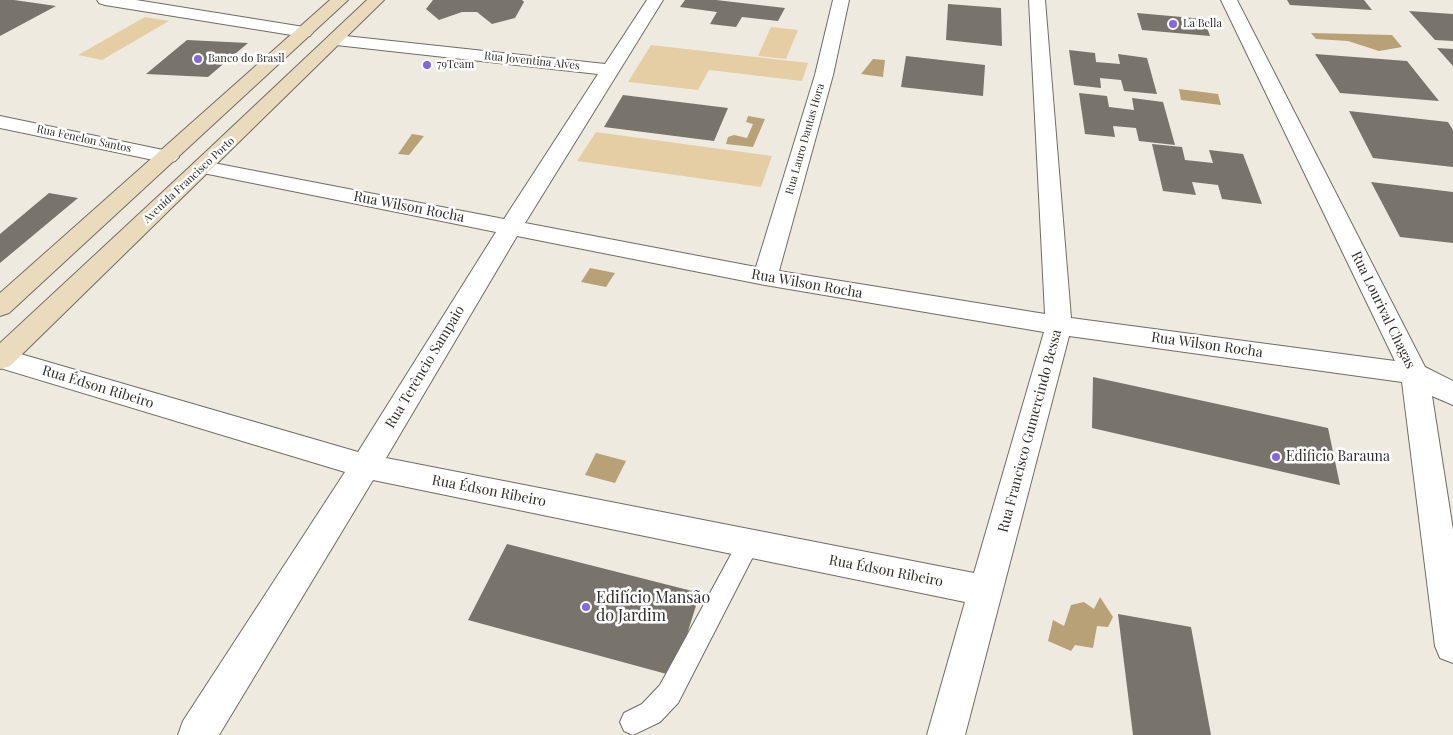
<!DOCTYPE html>
<meta charset="utf-8">
<style>
body{margin:0}
canvas{display:block;background:#efeae0}
</style>
<canvas width="1453" height="735"></canvas>
<script>
const c = document.querySelector('canvas').getContext('2d');
c.lineJoin = 'round';
function fill(path, color) {
  c.fillStyle = color;
  c.fill(path, 'evenodd');
}
function shape(rows) {
  const path = new Path2D();
  for (const r of rows) {
    path.moveTo(r[0], r[1]);
    for (let i = 2; i < r.length; i += 2) path.lineTo(r[i], r[i + 1]);
  }
  return path;
}
function stroke(path, color, width, dash) {
  c.strokeStyle = color;
  c.lineWidth = width;
  c.lineCap = dash ? 'butt' : 'round';
  c.setLineDash(dash || []);
  c.stroke(path);
}
function write(font, color, halo, rows, align = 'center') {
  c.font = font + ' "Playfair Display",serif';
  c.lineWidth = 5;
  c.setLineDash([]);
  c.textBaseline = 'middle';
  c.strokeStyle = halo;
  c.fillStyle = color;
  for (const [text, x, y, turn = 0] of rows) {
    c.save();
    c.translate(x, y);
    c.rotate((+turn || 0) * Math.PI / 180);
    c.textAlign = isNaN(turn) ? turn : align;
    if (halo) c.strokeText(text, 0, 0);
    c.fillText(text, 0, 0);
    c.restore();
  }
}
const green = shape([
 [145,17,169,21,102,60,78,55],
 [771,27,798,30,786,59,758,56],
 [651,45,808,63,802,81,709,70,698,90,628,82],
 [596,132,772,156,761,187,577,161]
]);
const water = shape([
 [1311,33,1392,35,1402,47,1379,51,1348,41,1316,39],
 [873,59,885,60,883,77,861,74],
 [1179,89,1218,94,1221,105,1181,100],
 [748,116,765,119,753,147,726,144,728,137,734,135,747,138,753,124,746,122],
 [412,134,424,136,409,155,398,154],
 [590,268,615,273,606,287,581,282],
 [596,453,626,461,615,483,585,475],
 [1100,597,1113,617,1108,627,1097,626,1093,648,1075,645,1071,651,1048,641,1053,620,1064,626,1071,605,1084,602,1094,609]
]);
const building = shape([
 [0,0,14,0,56,6,0,36],
 [433,0,522,0,524,2,515,18,492,24,477,12,462,12,439,20,426,9],
 [685,0,716,0,785,8,778,21,742,17,736,27,710,24,717,12,680,7],
 [1287,0,1364,0,1372,10,1290,5],
 [948,4,1001,8,1002,46,946,40],
 [1409,11,1453,14,1453,41,1435,40],
 [1137,13,1204,19,1210,36,1142,30],
 [187,40,248,43,208,77,146,74],
 [1437,48,1453,49,1453,66],
 [1069,50,1095,53,1096,62,1120,64,1118,54,1147,58,1157,94,1124,91,1121,80,1100,78,1101,88,1074,85],
 [1315,54,1407,61,1439,101,1340,93],
 [906,56,985,65,983,96,901,87],
 [1079,93,1107,96,1109,107,1134,110,1132,98,1163,102,1175,145,1139,141,1136,128,1113,126,1115,137,1085,134],
 [623,95,728,108,714,141,604,127],
 [1349,111,1448,122,1453,130,1453,167,1373,158],
 [1152,144,1182,147,1185,160,1213,163,1209,150,1243,154,1262,204,1222,199,1218,185,1192,182,1196,195,1163,191],
 [1371,182,1453,192,1453,243,1400,237],
 [49,193,78,198,0,263,0,234],
 [1093,377,1328,428,1340,485,1092,428],
 [507,544,700,593,674,676,468,620],
 [1118,614,1191,627,1211,735,1133,735]
]);
const lane = shape([
 [749,533,757,536,760,543,678,703,660,722,633,735,624,731,620,722,624,713,642,704,660,685,741,536,749,533]
]);
const street = shape([
 [97,0,136,0,304,27,310,28,313,32,310,36,304,37,105,5,99,3,97,0],
 [647,0,663,0,525,223,756,267,815,75,833,0,849,0,833,75,779,271,1045,314,1029,0,1045,0,1071,318,1395,361,1221,0,1237,0,1425,367,1453,381,1453,405,1432,396,1453,530,1453,663,1440,658,1435,646,1402,382,1069,336,965,735,927,735,965,602,373,480,219,735,178,735,183,721,345,472,0,368,0,348,358,452,496,232,203,173,195,172,192,167,195,162,203,161,504,219,598,74,336,45,330,44,327,40,330,36,336,35,605,64,647,0],
 [517,236,765,285,1044,332,974,573,386,458,517,236],
 [0,116,168,151,175,153,179,157,175,161,168,163,0,128,0,116]
]);
const secondary = shape([
 [330,0,348,0,9,313,0,316,0,293,330,0],
 [367,0,384,0,10,366,0,369,0,343,195,162,367,0]
]);
const markers = [
 [1173,24,5,"#8565e1"],
 [198,59,5,"#8565e1"],
 [427,65,5,"#8565e1"],
 [1276,457,5,"#8565e1"],
 [586,607,5,"#8565e1"]
];
const farPoinames = [
 ["La Bella",1183,24],
 ["Banco do Brasil",208,59],
 ["79Team",437,65]
];
const farStreetnames = [
 ["Rua Joventina Alves",532,61,6],
 ["Rua Fenelon Santos",84,139,12],
 ["Rua Lauro Dantas Hora",805,139,-74],
 ["Avenida Francisco Porto",189,180,-43]
];
const streetNames = [
 ["Rua Wilson Rocha",409,207,11],
 ["Rua Wilson Rocha",807,284,10],
 ["Rua Lourival Chagas",1383,310,64],
 ["Rua Wilson Rocha",1207,345,8],
 ["Rua Terêncio Sampaio",425,367,-59],
 ["Rua Édson Ribeiro",98,387,17],
 ["Rua Francisco Gumercindo Bessa",1030,431,-75],
 ["Rua Édson Ribeiro",489,491,11],
 ["Rua Édson Ribeiro",886,571,11]
];
const poiNames = [
 ["Edificio Barauna",1286,457]
];
const nearPoinames = [
 ["Edifício Mansão",596,598],
 ["do Jardim",596,616]
];
fill(green, '#e6cea4');
fill(water, '#b8a177');
fill(building, '#78736b');
stroke(lane, '#716d65', 2);
stroke(street, '#716d65', 2);
stroke(secondary, '#716d65', 2);
fill(lane, '#fff');
fill(street, '#fff');
fill(secondary, '#e9dbbc');
for (const [x, y, r, color] of markers) {
  const dot = new Path2D();
  dot.arc(x, y, r, 0, 2 * Math.PI);
  c.fillStyle = color;
  c.fill(dot);
  stroke(dot, '#fff', 2);
}
write('11px', '#302e2a', '#fff', farPoinames, 'left');
write('11px', '#302e2a', '#fff', farStreetnames);
write('14px', '#302e2a', '#fff', streetNames);
write('14px', '#302e2a', '#fff', poiNames, 'left');
write('16px', '#302e2a', '#fff', nearPoinames, 'left');
</script>
